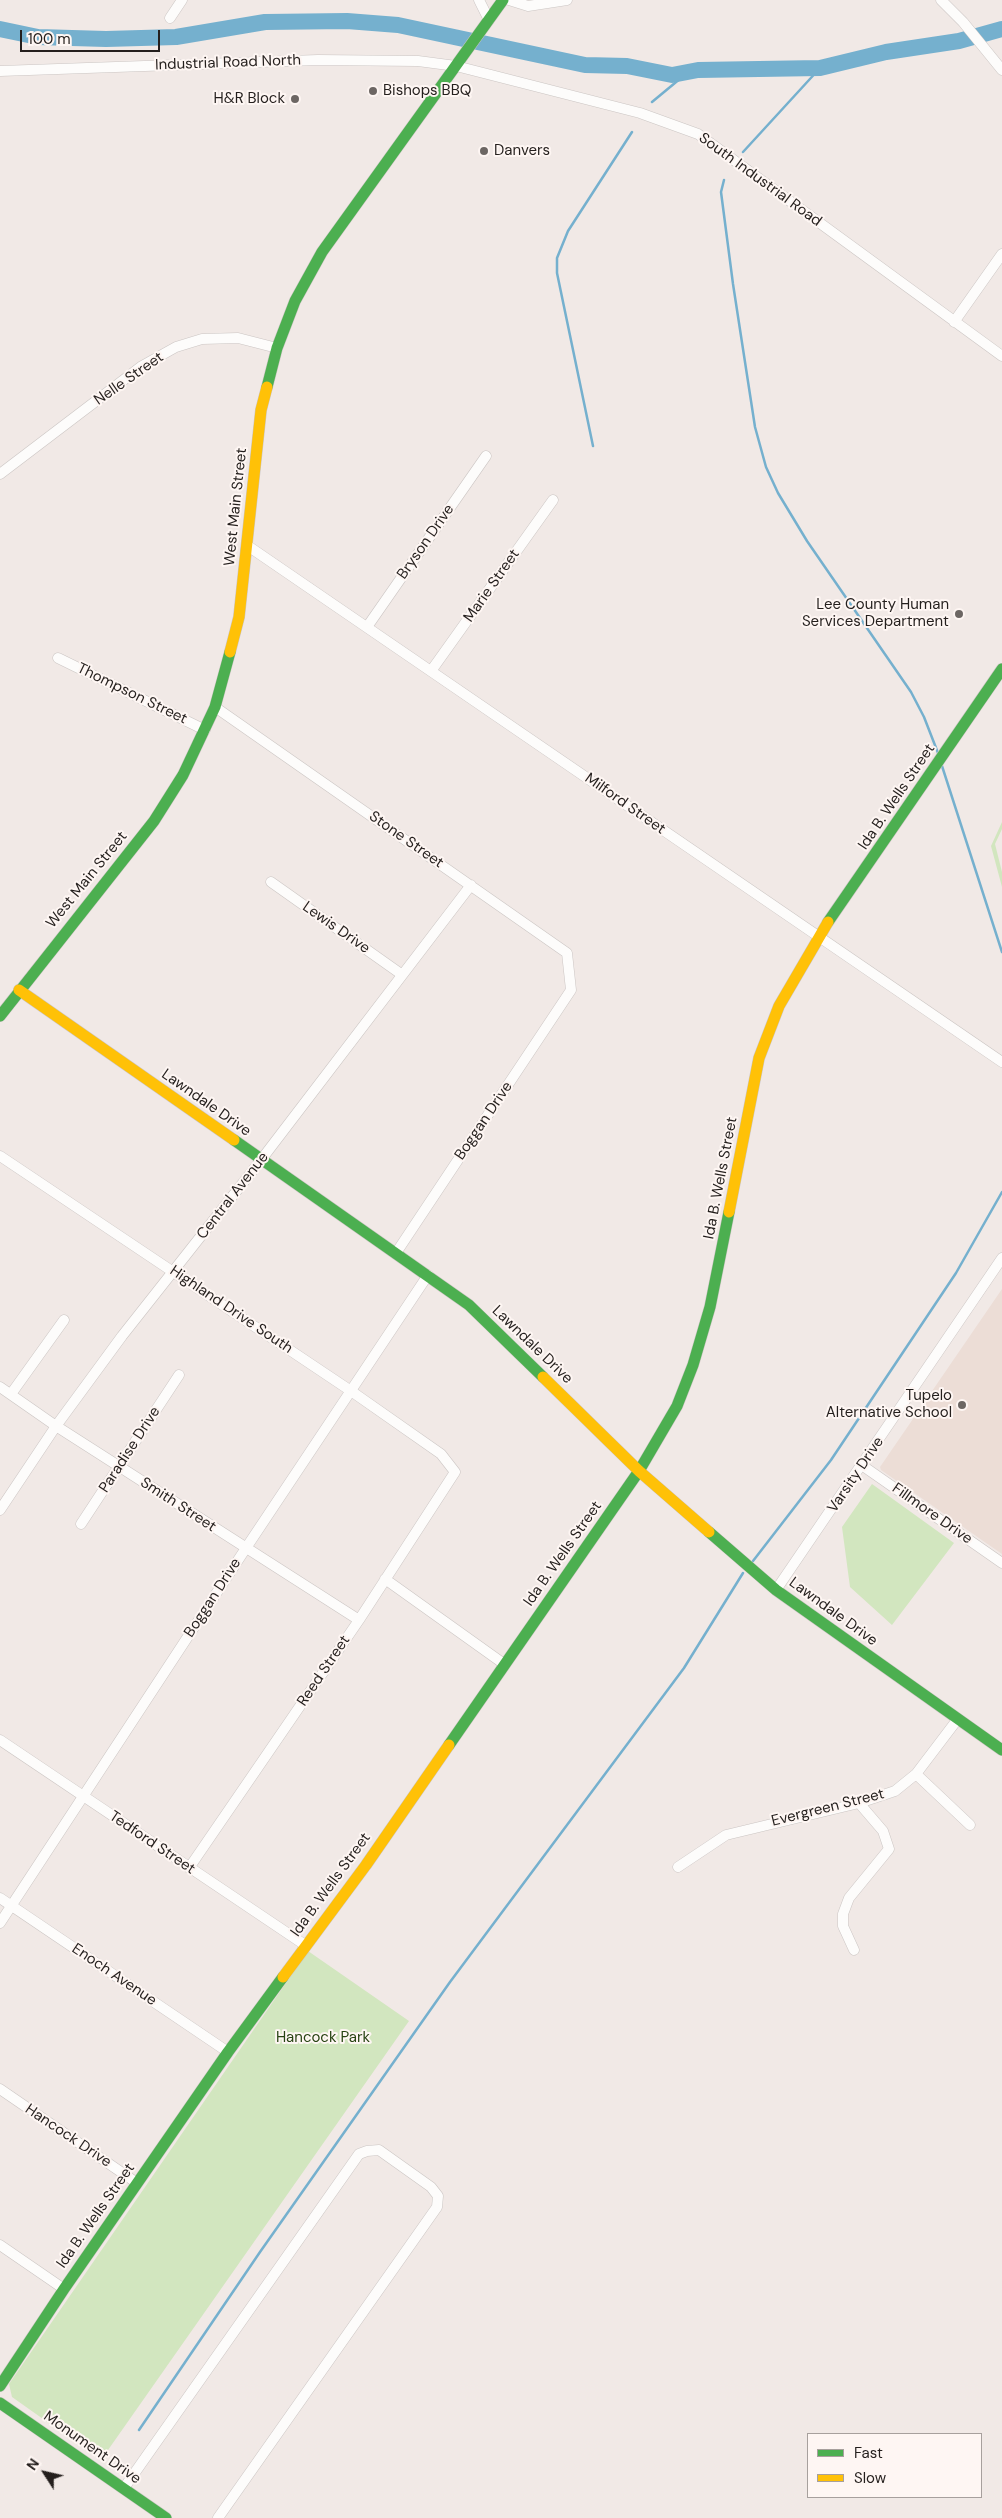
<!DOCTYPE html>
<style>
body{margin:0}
#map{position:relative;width:1002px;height:2518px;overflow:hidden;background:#f1e9e6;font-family:"DM Sans",sans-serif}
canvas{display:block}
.legend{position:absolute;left:807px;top:2433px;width:175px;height:65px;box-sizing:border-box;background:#fef6f3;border:1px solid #a7a09d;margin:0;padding:6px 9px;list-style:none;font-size:15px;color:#241f1d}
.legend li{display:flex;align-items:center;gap:10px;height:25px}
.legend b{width:25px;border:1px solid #a7a09d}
.north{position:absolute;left:20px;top:2448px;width:50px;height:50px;-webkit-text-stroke:4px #fef6f3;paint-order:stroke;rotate:305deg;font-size:14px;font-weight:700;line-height:20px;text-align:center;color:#241f1d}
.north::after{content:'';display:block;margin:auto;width:18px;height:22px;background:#241f1d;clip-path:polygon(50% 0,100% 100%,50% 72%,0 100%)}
.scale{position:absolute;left:20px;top:30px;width:140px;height:22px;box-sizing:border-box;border:2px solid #241f1d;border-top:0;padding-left:6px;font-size:15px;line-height:18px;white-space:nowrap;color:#241f1d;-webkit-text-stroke:4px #fef6f3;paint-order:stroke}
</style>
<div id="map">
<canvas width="1002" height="2518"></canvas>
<ul class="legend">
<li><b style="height:6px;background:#4caf50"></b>Fast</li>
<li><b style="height:6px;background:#ffc107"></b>Slow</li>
</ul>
<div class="north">N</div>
<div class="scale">100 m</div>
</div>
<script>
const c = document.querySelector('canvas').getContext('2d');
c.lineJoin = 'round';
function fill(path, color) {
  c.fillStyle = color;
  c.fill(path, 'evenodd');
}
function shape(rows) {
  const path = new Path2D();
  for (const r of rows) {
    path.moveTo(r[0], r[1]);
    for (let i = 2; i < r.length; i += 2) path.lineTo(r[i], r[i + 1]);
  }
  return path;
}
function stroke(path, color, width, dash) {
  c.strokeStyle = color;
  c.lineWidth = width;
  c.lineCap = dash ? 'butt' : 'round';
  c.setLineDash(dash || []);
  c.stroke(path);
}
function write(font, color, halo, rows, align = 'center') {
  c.font = font + ' "DM Sans",sans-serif';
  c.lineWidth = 4;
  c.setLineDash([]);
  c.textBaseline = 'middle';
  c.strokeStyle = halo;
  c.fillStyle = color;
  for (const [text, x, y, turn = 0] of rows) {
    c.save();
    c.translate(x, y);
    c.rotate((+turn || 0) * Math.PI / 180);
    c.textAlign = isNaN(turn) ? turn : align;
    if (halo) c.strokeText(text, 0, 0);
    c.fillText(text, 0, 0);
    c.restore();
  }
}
const built = shape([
 [1002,1289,1002,1554,881,1470,880,1467]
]);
const green = shape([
 [1002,822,1002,829,995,844,1002,872,1002,887,991,846],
 [872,1484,954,1543,892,1625,850,1587,842,1527],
 [308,1951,409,2021,101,2460,12,2397,9,2384]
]);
const stream = shape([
 [652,102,687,73],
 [743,152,820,68],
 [724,180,721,192,733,284,755,427,766,467,778,493,807,541,911,692,924,717,938,753],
 [593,446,557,273,557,258,568,231,632,132],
 [942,766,1002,952],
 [753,1561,831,1460,956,1273,1002,1192],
 [139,2430,260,2252,450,1982,684,1668,743,1573]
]);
const river = shape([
 [0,29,38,37,106,39,176,37,265,22,347,21,398,25,585,65,627,66,672,75,698,70,820,68,886,52,959,41,1002,29]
]);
const street = shape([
 [479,0,489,20],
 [509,0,528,6,567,0],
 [941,0,963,22,1002,70],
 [170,18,182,0],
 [0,71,318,60,418,61,456,66,640,113,698,134,1002,356],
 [954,322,1002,254],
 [0,474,142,366,176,347,202,339,238,338,277,348],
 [248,546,1002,1062],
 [367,627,486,456],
 [58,658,205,730],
 [431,671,553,500],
 [215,707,567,953,571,990,396,1253],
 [271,882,401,974],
 [0,1156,351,1391,441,1454,455,1472,359,1620,189,1868],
 [0,1387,56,1426,359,1620],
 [11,1394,64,1320],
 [863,1466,1002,1563],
 [0,1510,56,1426,122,1336,261,1160,471,885],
 [81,1524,179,1375],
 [385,1579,504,1664],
 [776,1590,1002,1258],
 [0,1740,305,1945],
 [916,1774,970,1825],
 [678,1867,726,1835,859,1803,895,1791,916,1774,957,1720],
 [0,1898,228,2052],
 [0,1923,246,1548,428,1275],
 [854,1950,843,1926,843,1914,849,1898,889,1849,883,1831,859,1803],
 [0,2089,137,2183],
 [0,2245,64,2289],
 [124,2488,359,2154,367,2151,379,2150,431,2187,438,2196,437,2207,218,2518]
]);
const fast = shape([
 [267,387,277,348,295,301,322,252,503,0],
 [828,922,1002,669],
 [0,1016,154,821,183,775,215,707,230,652],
 [234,1140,469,1305,543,1377],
 [709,1532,776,1590,1002,1750],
 [449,1745,639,1471,677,1406,693,1365,710,1307,729,1212],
 [0,2386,64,2289,228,2052,283,1977],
 [0,2403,166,2518]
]);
const slow = shape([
 [230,652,239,617,261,410,267,387],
 [19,990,234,1140],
 [729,1212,759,1058,779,1006,828,922],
 [543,1377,639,1471,709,1532],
 [283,1977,366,1865,449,1745]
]);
const markers = [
 [373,91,5,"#6c6663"],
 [295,99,5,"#6c6663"],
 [484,151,5,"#6c6663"],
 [959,614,5,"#6c6663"],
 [962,1405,5,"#6c6663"]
];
const streetNames = [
 ["Industrial Road North",228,63,-2],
 ["South Industrial Road",760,180,36],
 ["Nelle Street",129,379,-35],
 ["West Main Street",236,507,-84],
 ["Bryson Drive",426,542,-55],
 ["Marie Street",492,586,-55],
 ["Thompson Street",132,694,26],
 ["Ida B. Wells Street",897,797,-56],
 ["Milford Street",625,804,35],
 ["Stone Street",406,840,35],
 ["West Main Street",87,880,-51],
 ["Lewis Drive",336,928,35],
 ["Lawndale Drive",206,1103,35],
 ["Boggan Drive",484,1121,-56],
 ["Ida B. Wells Street",721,1178,-79],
 ["Central Avenue",233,1196,-52],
 ["Highland Drive South",231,1310,34],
 ["Lawndale Drive",532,1345,44],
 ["Paradise Drive",130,1450,-57],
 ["Varsity Drive",856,1475,-56],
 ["Smith Street",178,1505,33],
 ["Fillmore Drive",932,1514,35],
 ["Ida B. Wells Street",563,1554,-55],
 ["Boggan Drive",213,1598,-57],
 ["Lawndale Drive",833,1612,36],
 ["Reed Street",324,1671,-56],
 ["Evergreen Street",828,1808,-14],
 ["Tedford Street",152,1843,34],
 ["Ida B. Wells Street",331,1885,-54],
 ["Enoch Avenue",114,1975,34],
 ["Hancock Drive",68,2136,34],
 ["Ida B. Wells Street",96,2216,-55],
 ["Monument Drive",92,2448,35]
];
const poiNames = [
 ["Bishops BBQ",383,91,"left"],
 ["H&R Block",285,99],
 ["Danvers",494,151,"left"],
 ["Lee County Human",949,605],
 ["Services Department",949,622],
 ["Tupelo",952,1396],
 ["Alternative School",952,1413]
];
const parkNames = [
 ["Hancock Park",323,2038]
];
fill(built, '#ecddd6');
fill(green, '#d2e6bf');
stroke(stream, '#75b0ce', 2.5);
stroke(river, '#75b0ce', 16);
stroke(street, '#cbc5c3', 11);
stroke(fast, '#cbc5c3', 12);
stroke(slow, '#cbc5c3', 12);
stroke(street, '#fdfcfb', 10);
stroke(fast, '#4caf50', 11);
stroke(slow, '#ffc107', 11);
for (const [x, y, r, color] of markers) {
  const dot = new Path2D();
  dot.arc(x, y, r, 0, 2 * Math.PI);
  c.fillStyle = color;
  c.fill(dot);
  stroke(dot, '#fef6f3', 2);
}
write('15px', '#241f1d', '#fef6f3', streetNames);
write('15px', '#241f1d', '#fef6f3', poiNames, 'right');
write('15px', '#274312', '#fef6f3', parkNames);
</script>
